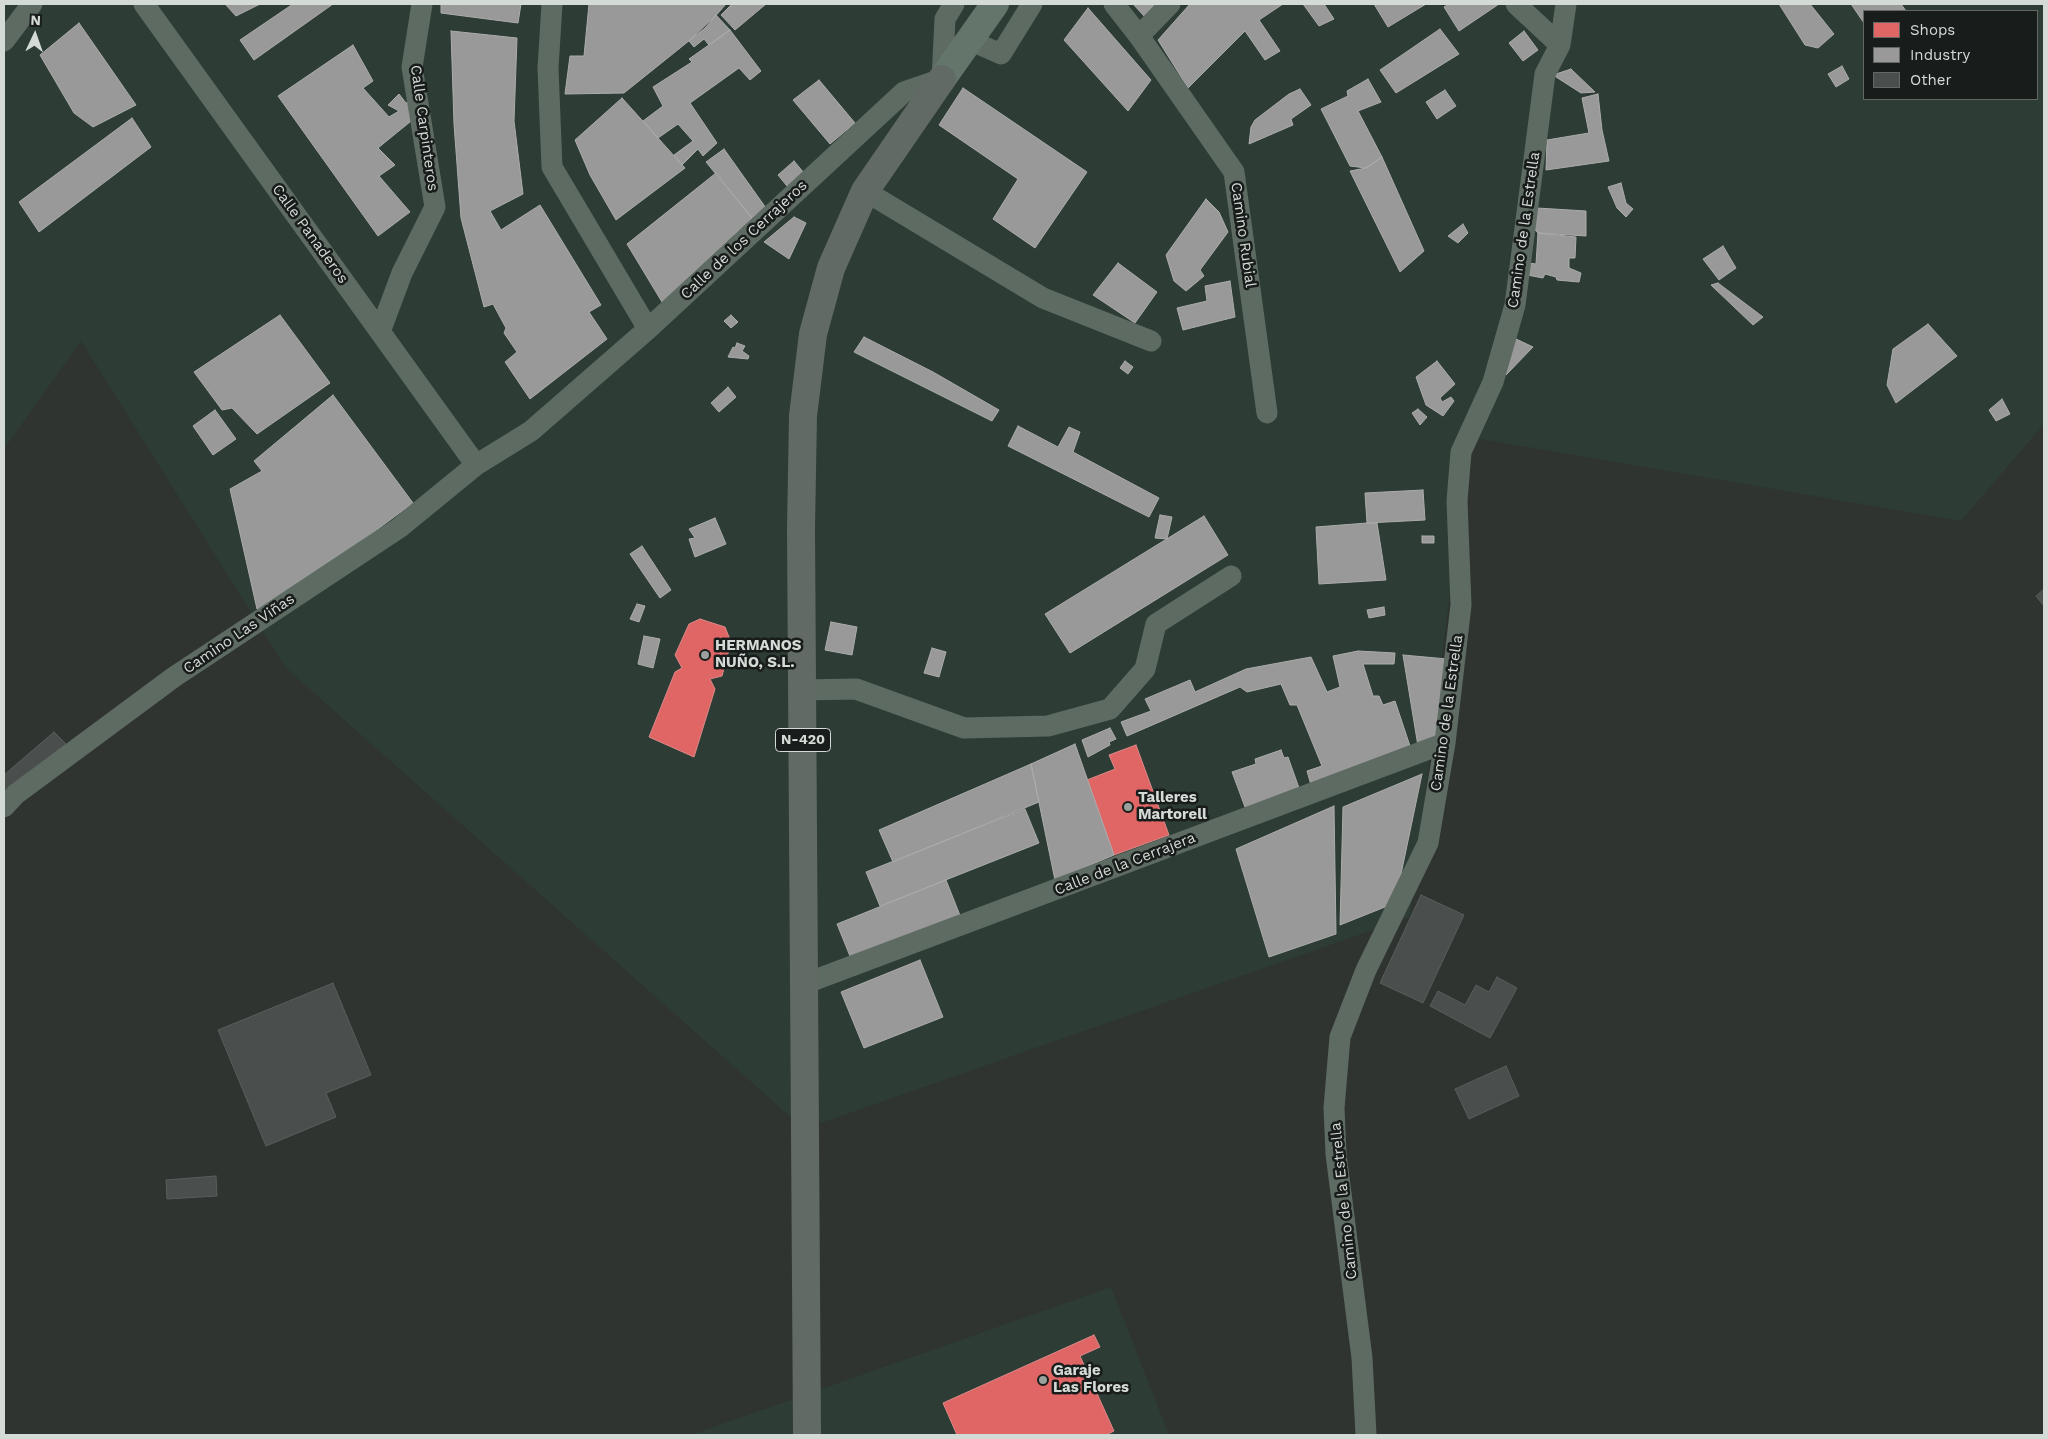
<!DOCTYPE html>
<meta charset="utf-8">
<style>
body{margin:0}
#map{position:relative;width:2048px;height:1439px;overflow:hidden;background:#2f3431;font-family:"Work Sans",sans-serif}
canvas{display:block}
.frame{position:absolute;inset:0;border:5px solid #d4dad6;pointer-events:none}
.legend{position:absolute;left:1863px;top:10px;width:175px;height:90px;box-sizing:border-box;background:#181c1a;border:1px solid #636865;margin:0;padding:6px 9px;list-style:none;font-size:15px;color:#d4dad6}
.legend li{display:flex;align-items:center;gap:10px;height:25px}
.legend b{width:25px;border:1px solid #636865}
.north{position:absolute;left:10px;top:10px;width:50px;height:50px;-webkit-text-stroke:4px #181c1a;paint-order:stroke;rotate:3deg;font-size:14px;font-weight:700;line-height:20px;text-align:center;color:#d4dad6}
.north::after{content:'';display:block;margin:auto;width:18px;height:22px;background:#d4dad6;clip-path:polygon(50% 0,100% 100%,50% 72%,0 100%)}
</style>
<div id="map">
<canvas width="2048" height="1439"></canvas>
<div class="frame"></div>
<ul class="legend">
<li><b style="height:14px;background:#e06666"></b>Shops</li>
<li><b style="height:14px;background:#999"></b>Industry</li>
<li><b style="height:14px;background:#4a4e4c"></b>Other</li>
</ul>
<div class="north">N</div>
</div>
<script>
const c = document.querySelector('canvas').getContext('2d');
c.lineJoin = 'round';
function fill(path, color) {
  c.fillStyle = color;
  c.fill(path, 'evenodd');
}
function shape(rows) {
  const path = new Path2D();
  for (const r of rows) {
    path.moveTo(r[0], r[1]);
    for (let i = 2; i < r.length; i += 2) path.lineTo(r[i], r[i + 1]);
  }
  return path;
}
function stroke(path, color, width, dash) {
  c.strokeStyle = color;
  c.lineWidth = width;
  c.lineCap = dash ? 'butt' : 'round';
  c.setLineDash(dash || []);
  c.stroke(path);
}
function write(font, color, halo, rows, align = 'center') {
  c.font = font + ' "Work Sans",sans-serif';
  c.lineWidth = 5;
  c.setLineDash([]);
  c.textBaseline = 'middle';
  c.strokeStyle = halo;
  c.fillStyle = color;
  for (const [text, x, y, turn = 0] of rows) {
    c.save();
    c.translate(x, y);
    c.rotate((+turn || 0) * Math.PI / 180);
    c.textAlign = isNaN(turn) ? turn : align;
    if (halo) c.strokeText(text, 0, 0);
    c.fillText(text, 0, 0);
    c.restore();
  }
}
const built = shape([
 [4,4,2044,4,2044,424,1961,521,1469,437,1410,917,804,1129,286,668,81,341,4,449],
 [1864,11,2037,11,2037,99,1864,99],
 [1111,1287,1169,1435,691,1435]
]);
const shops = shape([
 [700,619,725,627,731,642,722,676,710,679,715,689,694,757,649,737,675,672,682,668,675,655,689,624,700,619],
 [1136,745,1169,835,1114,855,1087,780,1115,769,1109,755,1136,745],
 [1094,1335,1100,1347,1080,1356,1114,1431,1106,1435,957,1435,943,1403,1094,1335]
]);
const industry = shape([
 [225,4,260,4,236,16,225,4],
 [293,4,333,4,254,60,240,40,293,4],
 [441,4,521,4,518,23,441,13,441,4],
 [589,4,726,4,705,28,624,93,565,94,570,56,584,56,589,4],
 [732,4,766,4,735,30,721,15,732,4],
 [1133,4,1157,4,1145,17,1133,4],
 [1190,4,1283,4,1259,20,1280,51,1265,60,1245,31,1188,88,1158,40,1190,4],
 [1303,4,1324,4,1334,19,1319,26,1303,4],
 [1374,4,1426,4,1388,27,1374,4],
 [1449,4,1499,4,1459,31,1444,7,1449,4],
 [1779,4,1810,4,1834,34,1818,48,1805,45,1779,4],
 [1851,4,1901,4,1906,11,1864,11,1864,23,1851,4],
 [1088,8,1151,80,1128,111,1064,40,1088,8],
 [716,15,730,30,709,45,704,39,694,47,689,41,716,15],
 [79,23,136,105,93,127,74,113,40,55,79,23],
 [1440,29,1459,54,1396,93,1380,70,1440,29],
 [730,30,761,71,750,80,739,68,690,103,717,143,703,156,698,149,682,165,674,155,693,141,678,124,658,138,643,121,663,106,653,87,692,62,689,59,730,30],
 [451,31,517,38,514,121,523,194,490,211,501,230,540,205,601,305,589,312,607,339,530,399,505,362,517,352,504,333,506,328,493,304,484,307,461,218,454,124,451,31],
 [1524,31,1538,50,1523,61,1509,43,1524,31],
 [353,45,373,81,363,88,389,117,399,111,388,105,399,94,406,103,414,101,416,117,378,148,395,165,379,176,410,212,378,236,278,96,353,45],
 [1842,66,1849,79,1836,87,1828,74,1842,66],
 [1571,69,1595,92,1581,93,1553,75,1571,69],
 [1368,79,1381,102,1358,111,1382,157,1366,168,1350,166,1321,109,1348,96,1347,91,1368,79],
 [819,80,855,123,830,144,793,100,819,80],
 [963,88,1087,172,1035,248,993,219,1018,179,939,125,963,88],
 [1300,89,1311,105,1291,119,1293,125,1249,144,1251,127,1255,120,1289,94,1300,89],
 [1445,90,1456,106,1437,119,1426,102,1445,90],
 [1598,94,1602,130,1609,161,1546,170,1547,140,1589,133,1582,98,1598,94],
 [622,98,685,168,616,220,590,175,575,140,622,98],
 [132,118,151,147,39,232,19,202,132,118],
 [724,149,766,208,752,218,706,162,724,149],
 [1382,157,1424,251,1400,272,1350,171,1366,168,1382,157],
 [794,161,804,173,787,186,778,175,794,161],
 [716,173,752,218,662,302,627,244,716,173],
 [1621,183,1626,203,1633,209,1626,217,1617,208,1608,187,1621,183],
 [1206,199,1219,212,1228,232,1200,270,1204,276,1186,291,1174,281,1166,255,1206,199],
 [1537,208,1586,211,1586,236,1538,233,1534,229,1537,208],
 [794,217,806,223,789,259,764,242,794,217],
 [1463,224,1468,233,1458,243,1448,236,1463,224],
 [1538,233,1576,237,1575,258,1569,258,1569,268,1581,273,1579,282,1557,280,1556,277,1545,274,1543,278,1527,275,1528,263,1536,264,1538,233],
 [1723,246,1736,268,1719,280,1703,259,1723,246],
 [1118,263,1157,292,1135,323,1093,295,1118,263],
 [1230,281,1235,317,1183,330,1177,308,1207,301,1205,286,1230,281],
 [1718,283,1763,317,1753,325,1711,285,1718,283],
 [280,315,330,383,257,434,232,408,222,410,194,372,280,315],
 [731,315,738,322,731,328,724,321,731,315],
 [1928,324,1957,356,1896,403,1887,385,1893,349,1928,324],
 [864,337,933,372,999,410,992,421,854,352,864,337],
 [1514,338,1533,347,1506,375,1514,338],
 [737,343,745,346,742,351,749,356,748,359,728,357,733,347,735,348,737,343],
 [1125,361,1133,367,1128,374,1120,368,1125,361],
 [1437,361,1455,384,1440,398,1442,402,1451,397,1454,401,1443,416,1426,405,1416,377,1437,361],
 [728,387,736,397,719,412,711,403,728,387],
 [333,395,413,503,275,605,257,609,230,489,262,471,254,461,333,395],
 [2002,399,2010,414,1996,421,1989,410,2002,399],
 [1418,409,1427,417,1420,425,1412,413,1418,409],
 [215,410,236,439,213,455,193,426,215,410],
 [1018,426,1058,447,1069,427,1080,432,1073,452,1159,498,1149,517,1008,446,1018,426],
 [1423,490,1425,520,1367,523,1365,493,1423,490],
 [1160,515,1172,517,1167,539,1155,538,1160,515],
 [1204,516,1228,555,1070,653,1045,614,1204,516],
 [715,518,726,544,695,557,689,539,695,538,689,529,715,518],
 [1367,523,1377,523,1386,580,1319,584,1316,527,1367,523],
 [1422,536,1434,536,1434,543,1422,543,1422,536],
 [642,546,671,590,660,598,630,554,642,546],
 [637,604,645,606,639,622,630,619,637,604],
 [1384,607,1385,615,1369,618,1367,610,1384,607],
 [831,622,857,627,852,655,825,650,831,622],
 [644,636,660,639,653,668,638,664,644,636],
 [932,648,946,652,939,677,924,673,932,648],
 [1358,651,1395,653,1394,664,1363,664,1373,696,1379,696,1383,705,1395,701,1411,749,1311,785,1307,771,1322,766,1297,705,1290,705,1281,684,1247,692,1240,687,1127,736,1121,722,1151,711,1145,699,1190,680,1195,692,1246,669,1311,657,1327,692,1340,687,1333,656,1358,651],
 [1403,655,1447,659,1435,743,1418,746,1403,655],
 [1110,728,1116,739,1109,742,1110,745,1088,757,1082,740,1110,728],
 [1075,744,1114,855,1055,880,1031,764,1075,744],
 [1281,750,1284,758,1288,757,1299,788,1245,807,1232,772,1256,764,1255,759,1281,750],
 [1031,764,1039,802,893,862,879,830,1031,764],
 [1422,774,1395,903,1340,925,1343,807,1422,774],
 [1334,806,1336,934,1269,957,1236,849,1334,806],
 [1025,809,1039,843,880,906,866,872,1025,809],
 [946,880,961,918,852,961,837,924,946,880],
 [920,960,943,1017,864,1048,841,992,920,960]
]);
const building = shape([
 [2044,589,2044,606,2036,596,2044,589],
 [54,732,66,744,4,794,4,775,54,732],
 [1421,895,1464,915,1423,1003,1380,983,1421,895],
 [1497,977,1517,988,1490,1038,1430,1006,1438,991,1465,1005,1476,985,1489,992,1497,977],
 [333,983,371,1075,326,1093,336,1117,266,1146,218,1030,333,983],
 [1506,1066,1519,1096,1469,1119,1455,1089,1506,1066],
 [216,1176,217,1196,167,1199,166,1180,216,1176]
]);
const minor = shape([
 [144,4,476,465],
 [552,4,548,68,552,167,648,329],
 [1114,4,1139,36,1234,172,1267,413],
 [1139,36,1170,4],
 [969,40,1001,54,1032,4],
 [4,41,32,4],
 [1560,45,1566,4],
 [865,191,1043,298,1151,341],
 [380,332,402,273,435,207,412,67,422,4],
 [802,690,856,689,964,728,1048,726,1110,709,1145,669,1156,624,1231,576],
 [4,807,16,794,174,677,399,528,476,465,531,431,648,329,904,92,942,79,945,19,954,4],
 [804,984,1445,743],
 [1366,1435,1362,1358,1336,1154,1334,1108,1340,1037,1366,970,1428,843,1445,743,1461,605,1457,501,1461,452,1493,382,1515,305,1545,74,1560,45,1516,4]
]);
const major = shape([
 [942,79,995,4]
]);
const highway = shape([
 [807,1435,801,529,803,416,813,334,831,268,865,191,942,79]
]);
const markers = [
 [705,655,5,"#9aa09c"],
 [1128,807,5,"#9aa09c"],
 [1043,1380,5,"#9aa09c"]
];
const shields = [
 [803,740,55]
];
const shieldNames = [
 ["N-420",803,740]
];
const streetNames = [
 ["Calle Carpinteros",424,128,82],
 ["Camino de la Estrella",1524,230,-82],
 ["Calle Panaderos",310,234,54],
 ["Camino Rubial",1243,235,82],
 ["Calle de los Cerrajeros",744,240,-43],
 ["Camino Las Viñas",239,634,-34],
 ["Camino de la Estrella",1447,713,-82],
 ["Calle de la Cerrajera",1125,864,-21],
 ["Camino de la Estrella",1344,1201,-96]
];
const poiNames = [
 ["HERMANOS",715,646],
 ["NUÑO, S.L.",715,663],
 ["Talleres",1138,798],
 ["Martorell",1138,815],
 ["Garaje",1053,1371],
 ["Las Flores",1053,1388]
];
fill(built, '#2d3c34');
fill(shops, '#e06666');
stroke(shops, '#dc8988', 1);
fill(industry, '#999');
stroke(industry, '#abacab', 1);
fill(building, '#4a4e4c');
stroke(building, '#595d5b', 1);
stroke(minor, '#5e6b63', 21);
stroke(major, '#64756c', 28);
stroke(highway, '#616a65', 28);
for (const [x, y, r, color] of markers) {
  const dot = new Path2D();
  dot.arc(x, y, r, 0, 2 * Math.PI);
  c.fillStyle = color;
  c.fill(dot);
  stroke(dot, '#181c1a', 2);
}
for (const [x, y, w] of shields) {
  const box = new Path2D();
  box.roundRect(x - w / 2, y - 11.5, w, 23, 4);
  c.fillStyle = '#181c1a';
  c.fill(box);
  stroke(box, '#d4dad6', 1);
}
write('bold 14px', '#d4dad6', null, shieldNames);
write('15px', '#d4dad6', '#181c1a', streetNames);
write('bold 15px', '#d4dad6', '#181c1a', poiNames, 'left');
</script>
